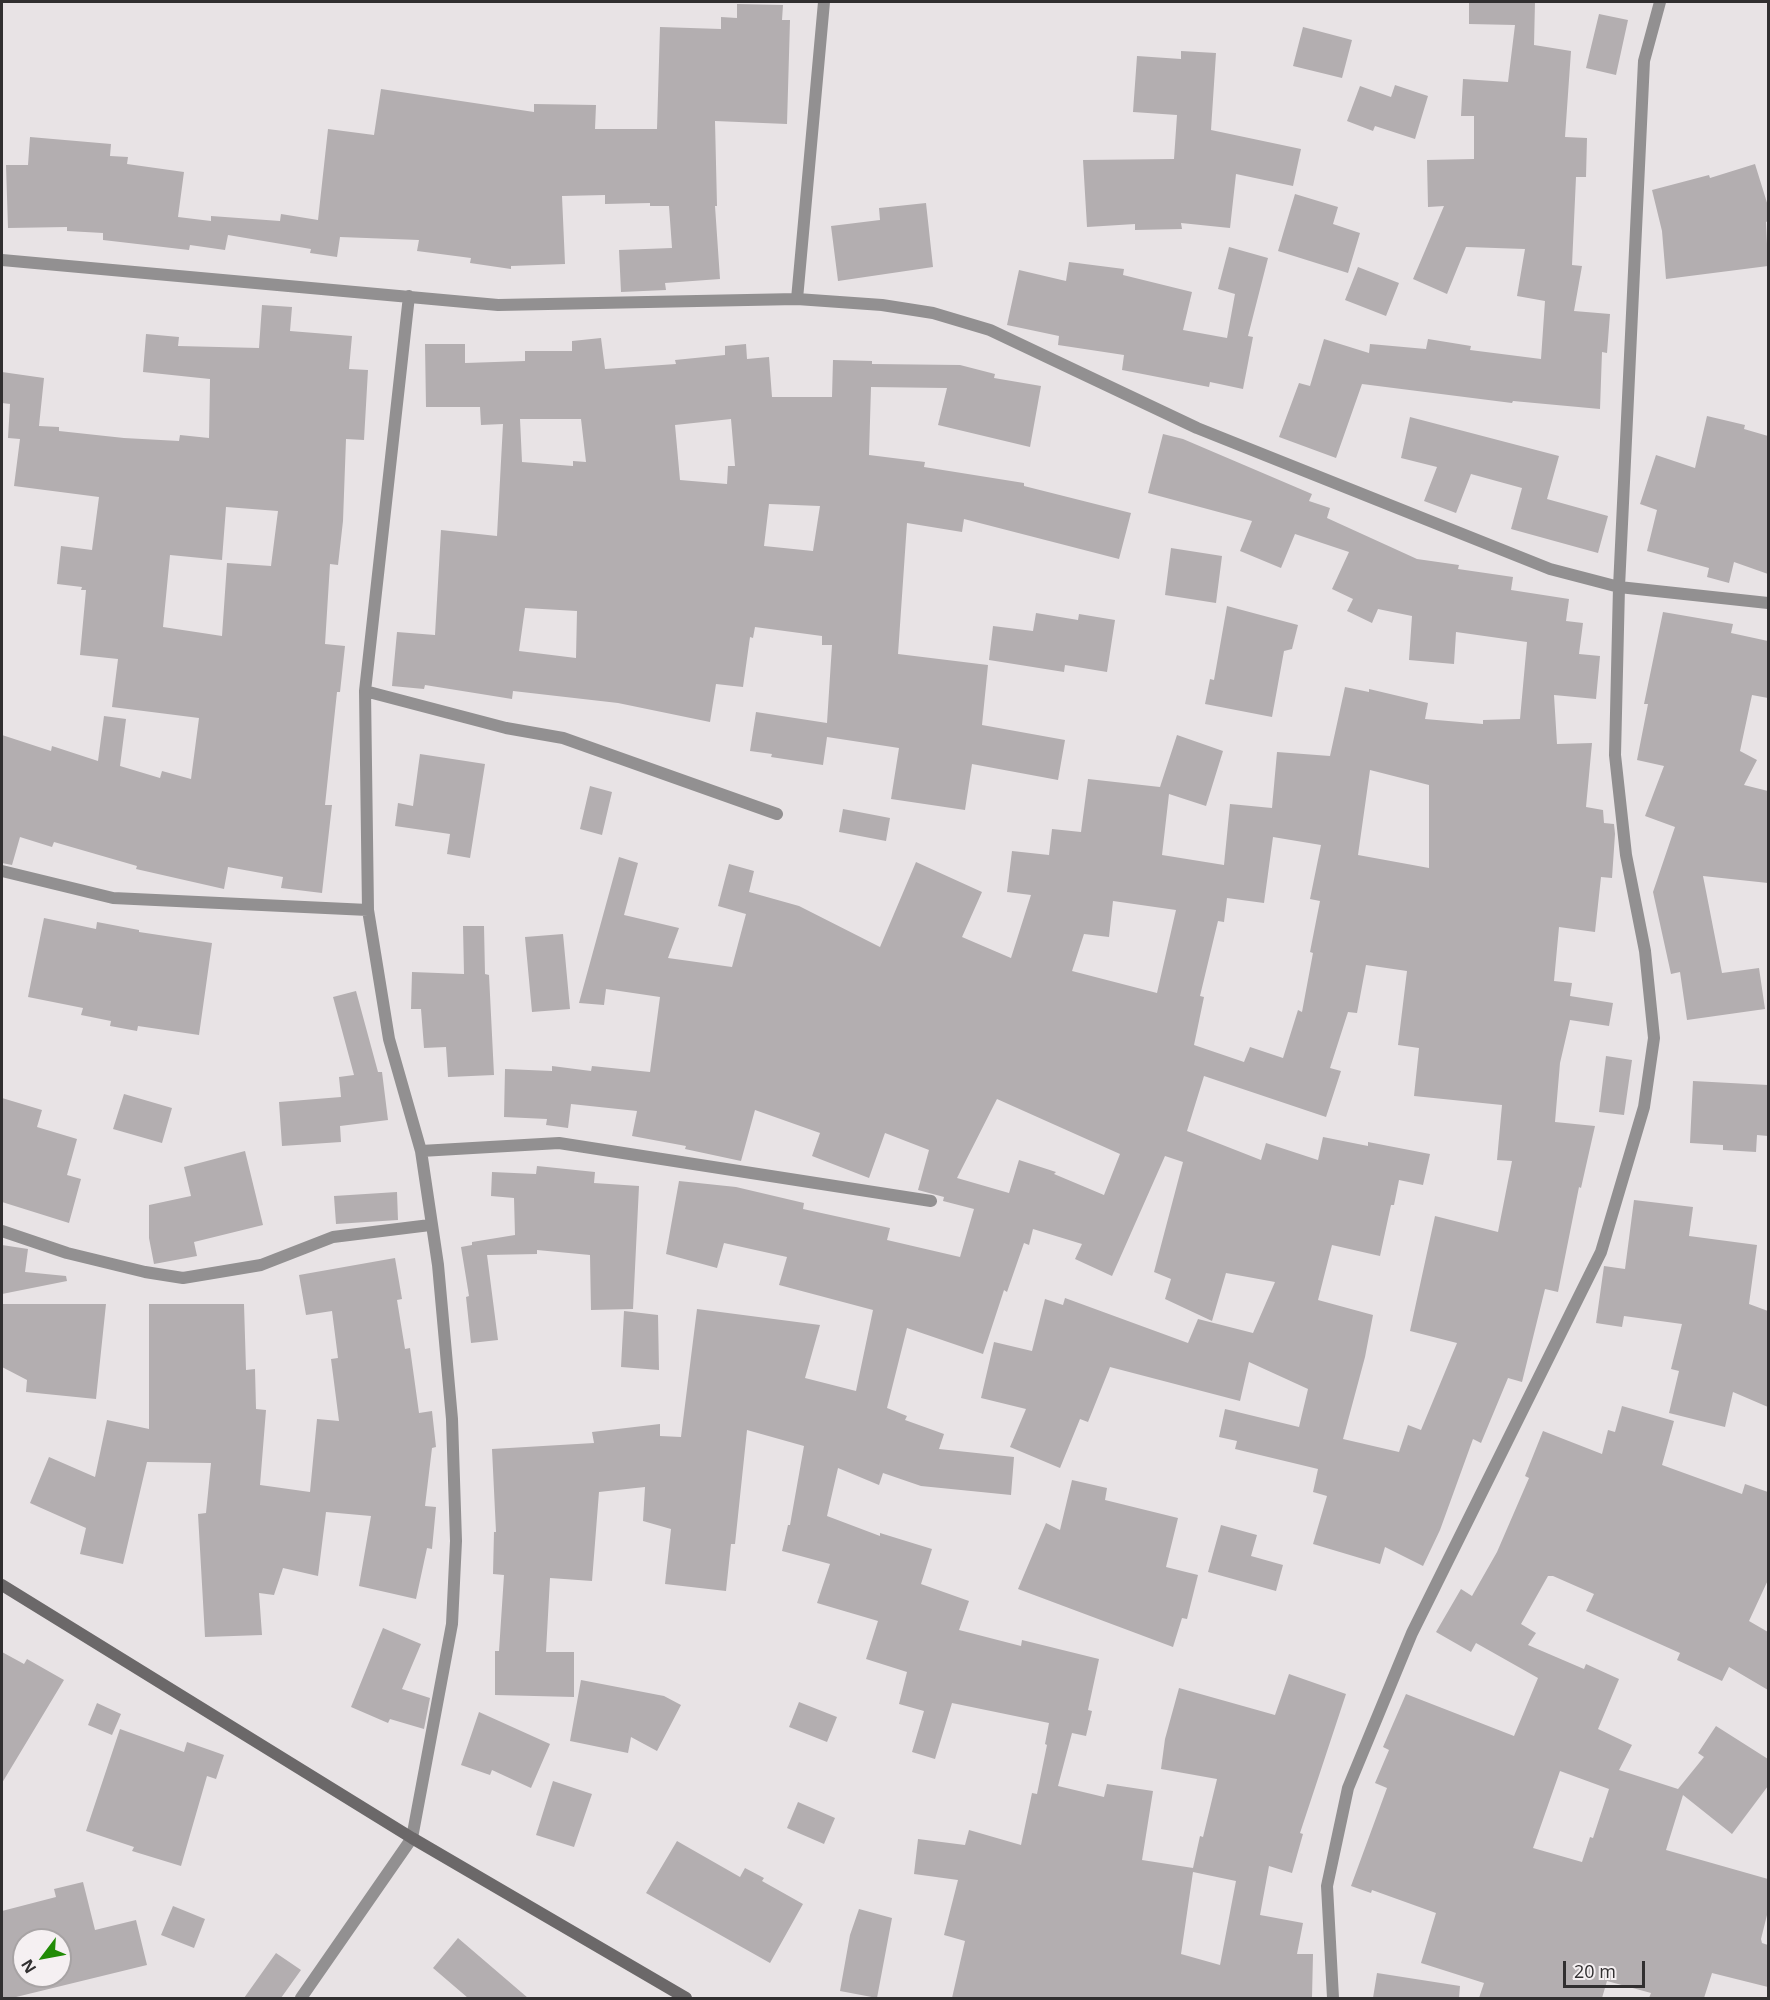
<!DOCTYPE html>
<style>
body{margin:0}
#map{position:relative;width:1770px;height:2000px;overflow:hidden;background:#e8e3e5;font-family:"Open Sans",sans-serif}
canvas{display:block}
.frame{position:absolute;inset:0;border:3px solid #312f30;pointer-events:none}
.north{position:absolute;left:12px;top:1928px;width:60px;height:60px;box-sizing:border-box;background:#f5f0f2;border:2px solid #a7a3a4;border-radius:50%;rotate:238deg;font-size:16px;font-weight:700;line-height:24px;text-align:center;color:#312f30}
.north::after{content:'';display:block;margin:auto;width:21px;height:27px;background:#218b06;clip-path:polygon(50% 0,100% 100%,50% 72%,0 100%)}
.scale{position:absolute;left:1563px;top:1961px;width:82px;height:27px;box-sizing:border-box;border:3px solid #312f30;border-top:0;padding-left:8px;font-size:18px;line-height:21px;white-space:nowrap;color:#312f30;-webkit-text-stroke:4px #f5f0f2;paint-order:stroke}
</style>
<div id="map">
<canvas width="1770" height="2000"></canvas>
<div class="frame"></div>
<div class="north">N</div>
<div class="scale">20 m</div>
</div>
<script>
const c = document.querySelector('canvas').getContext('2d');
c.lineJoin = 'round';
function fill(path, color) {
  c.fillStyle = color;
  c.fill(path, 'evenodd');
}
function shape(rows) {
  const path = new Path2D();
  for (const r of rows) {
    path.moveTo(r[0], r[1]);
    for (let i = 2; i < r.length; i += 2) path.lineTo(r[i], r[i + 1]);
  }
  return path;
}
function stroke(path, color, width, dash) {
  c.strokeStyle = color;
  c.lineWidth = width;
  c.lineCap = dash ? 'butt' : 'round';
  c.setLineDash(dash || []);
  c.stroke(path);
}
const building = shape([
 [1469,2,1535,2,1534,45,1571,51,1565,137,1587,138,1586,177,1576,177,1572,265,1582,266,1574,311,1610,314,1607,353,1602,352,1600,409,1513,401,1512,403,1362,384,1336,458,1279,437,1299,383,1310,386,1324,339,1369,353,1370,344,1426,349,1428,339,1471,346,1470,350,1541,359,1545,301,1517,296,1525,249,1466,247,1447,294,1413,279,1444,206,1428,207,1427,160,1474,159,1474,116,1461,116,1463,79,1508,82,1515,25,1469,24],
 [737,4,783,5,782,20,790,20,787,124,715,121,717,206,715,206,720,279,665,283,666,290,621,292,619,250,672,248,669,206,650,206,650,203,605,204,605,195,562,196,565,264,511,266,511,269,470,263,471,258,417,251,419,240,340,237,337,257,310,253,311,249,228,235,225,250,190,245,189,250,103,240,103,233,67,231,67,227,8,228,6,165,28,165,30,137,111,144,110,156,128,157,127,164,184,172,178,217,211,221,211,216,280,221,281,214,318,220,328,129,374,135,381,89,534,112,534,104,596,105,595,129,657,129,660,27,721,29,721,17,737,18],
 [1599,14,1628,20,1616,75,1586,68],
 [1303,27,1352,40,1342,78,1293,66],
 [1181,51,1216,53,1211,130,1301,149,1293,186,1236,174,1230,228,1181,223,1182,229,1135,230,1135,224,1087,227,1083,160,1174,159,1177,115,1133,112,1137,56,1181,59],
 [1395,85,1428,96,1415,139,1375,126,1373,131,1347,121,1360,86,1391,97],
 [1755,164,1768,206,1768,221,1766,222,1768,266,1666,279,1662,231,1652,190,1709,175,1710,178],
 [1295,194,1338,207,1333,224,1360,233,1348,273,1278,251],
 [926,203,933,267,838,281,831,226,880,220,879,208],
 [1229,247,1268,258,1248,336,1253,337,1243,389,1210,382,1209,387,1122,370,1124,355,1058,345,1059,336,1007,325,1019,270,1066,281,1069,262,1124,269,1123,275,1192,292,1183,330,1227,338,1235,294,1218,289],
 [1358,267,1399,283,1386,316,1345,300],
 [262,305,292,307,290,331,352,336,349,369,368,370,364,440,346,439,343,521,338,565,330,564,325,644,345,646,340,692,337,692,325,805,332,805,322,893,281,888,283,877,228,867,224,889,136,869,137,866,54,842,52,847,20,837,12,865,2,863,2,735,51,751,52,746,98,761,104,716,126,719,120,766,160,778,162,771,191,779,199,718,112,707,118,659,80,655,86,590,81,590,82,587,57,584,61,546,92,550,99,497,14,486,20,439,8,438,10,404,2,403,2,372,44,378,39,426,59,427,59,431,124,438,179,441,180,435,209,438,210,379,143,372,146,334,179,337,178,346,259,348],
 [226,507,278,511,271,566,227,563,222,636,163,627,170,555,222,560],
 [601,338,605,369,676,364,675,360,725,355,725,346,746,344,747,359,769,357,772,397,832,397,833,360,872,361,872,364,960,365,995,374,994,378,1041,386,1030,447,938,425,947,388,871,387,869,455,925,462,924,467,1024,483,1024,486,1131,513,1119,559,964,519,962,532,907,523,898,654,988,665,982,725,1065,740,1058,780,972,764,965,810,891,799,899,748,827,737,823,765,771,757,772,754,750,751,756,712,827,723,832,645,822,645,822,636,755,627,753,638,750,637,743,687,716,684,710,722,618,703,513,691,512,699,425,685,424,689,392,686,397,632,435,635,441,530,497,536,503,424,481,425,480,407,426,407,425,344,465,344,465,363,525,361,525,351,572,351,572,341],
 [520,419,581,419,586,462,573,461,573,466,522,462],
 [731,419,735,466,728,466,727,484,680,480,675,425],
 [769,504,820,506,813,551,764,546],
 [525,608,577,611,576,658,519,651],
 [1707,416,1745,425,1744,429,1768,436,1768,574,1734,562,1729,583,1707,577,1709,568,1647,551,1657,510,1640,504,1656,455,1695,468],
 [1410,417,1559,456,1547,499,1608,516,1598,553,1511,529,1522,488,1471,474,1456,513,1424,501,1437,467,1401,458],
 [1163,434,1183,439,1312,494,1309,501,1330,508,1327,518,1417,559,1459,565,1458,569,1513,577,1511,590,1569,599,1566,621,1583,623,1579,654,1600,656,1596,699,1554,695,1557,744,1592,743,1586,807,1603,810,1604,823,1614,824,1615,834,1612,878,1601,877,1595,932,1559,927,1554,981,1572,983,1570,996,1613,1003,1609,1026,1570,1020,1560,1063,1555,1122,1595,1126,1581,1188,1579,1187,1558,1292,1545,1289,1522,1382,1508,1378,1481,1443,1473,1439,1440,1530,1423,1566,1385,1547,1380,1564,1313,1544,1327,1496,1313,1492,1318,1469,1235,1449,1237,1441,1219,1437,1225,1409,1299,1427,1308,1389,1249,1362,1240,1401,1110,1367,1088,1422,1080,1419,1060,1468,1010,1447,1026,1409,981,1398,994,1342,1032,1351,1045,1299,1063,1305,1065,1298,1188,1343,1198,1319,1253,1333,1275,1282,1226,1273,1212,1321,1165,1299,1171,1279,1154,1272,1183,1162,1165,1156,1112,1276,1075,1259,1082,1244,1033,1229,1029,1245,1024,1243,1007,1292,1004,1290,983,1354,907,1328,887,1408,907,1416,905,1420,944,1434,939,1449,1014,1457,1011,1495,921,1486,883,1473,879,1485,838,1468,827,1516,880,1536,880,1533,932,1549,921,1584,969,1601,959,1630,1021,1646,1022,1640,1099,1659,1088,1710,1092,1711,1086,1736,1072,1733,1058,1786,1104,1797,1107,1784,1153,1791,1142,1860,1193,1868,1200,1836,1203,1837,1217,1779,1161,1769,1165,1739,1179,1688,1275,1715,1289,1674,1346,1694,1300,1833,1303,1834,1292,1873,1269,1866,1260,1915,1303,1923,1297,1954,1313,1954,1312,1998,952,1998,965,1941,944,1935,958,1880,914,1874,918,1839,965,1845,969,1830,1021,1845,1032,1793,1037,1794,1047,1745,1045,1744,1049,1723,952,1703,935,1759,912,1752,924,1711,899,1704,907,1672,866,1659,878,1621,817,1603,830,1564,782,1551,788,1525,790,1525,804,1446,747,1430,735,1544,731,1544,726,1591,665,1584,671,1529,643,1521,645,1487,599,1492,592,1581,550,1578,546,1652,574,1652,574,1697,495,1695,495,1651,499,1651,504,1575,493,1574,494,1532,496,1532,492,1449,594,1443,592,1432,660,1424,660,1436,681,1437,697,1309,820,1325,805,1378,856,1391,873,1310,779,1285,787,1257,724,1243,717,1268,666,1254,679,1181,736,1187,804,1203,803,1209,890,1228,887,1240,960,1257,974,1209,943,1201,944,1197,918,1190,929,1150,885,1133,869,1178,812,1156,820,1133,755,1110,741,1161,685,1149,686,1146,632,1136,637,1111,571,1104,568,1128,546,1125,547,1119,504,1117,505,1069,552,1071,552,1066,591,1071,592,1066,650,1072,660,997,606,989,604,1005,579,1003,619,857,638,863,624,915,679,928,668,958,732,967,746,914,718,906,729,864,754,871,749,892,799,906,880,947,916,862,982,892,962,937,1011,958,1031,895,1007,892,1012,851,1049,855,1052,829,1081,832,1088,779,1160,787,1177,735,1223,751,1206,806,1169,794,1162,855,1224,865,1230,804,1272,808,1277,752,1330,756,1345,687,1369,692,1369,689,1428,703,1425,719,1483,724,1483,720,1520,719,1527,642,1456,632,1454,664,1409,660,1412,616,1378,609,1372,623,1347,611,1353,599,1332,589,1349,552,1295,534,1281,568,1240,551,1252,521,1148,493],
 [1370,770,1429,785,1429,868,1358,855],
 [1273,837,1321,845,1310,899,1320,901,1310,952,1313,953,1302,1012,1298,1010,1283,1058,1250,1047,1244,1062,1194,1045,1204,997,1200,996,1218,921,1224,922,1227,898,1264,903],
 [1113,901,1176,910,1157,993,1072,971,1084,934,1109,937],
 [1366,965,1407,971,1398,1045,1419,1048,1414,1096,1502,1105,1497,1160,1512,1161,1498,1232,1435,1216,1410,1331,1457,1343,1421,1430,1408,1425,1399,1452,1343,1439,1365,1357,1373,1315,1318,1300,1332,1245,1380,1256,1391,1205,1394,1205,1399,1180,1423,1185,1430,1154,1368,1142,1368,1146,1323,1137,1318,1160,1266,1143,1261,1160,1187,1131,1204,1076,1326,1117,1341,1071,1330,1068,1348,1012,1357,1013],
 [997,1099,1120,1154,1104,1195,1054,1174,1056,1172,1019,1160,1009,1193,957,1178],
 [1193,1872,1236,1881,1220,1965,1181,1954],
 [1171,548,1222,556,1216,603,1165,595],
 [1227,606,1298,625,1292,649,1284,651,1272,717,1205,704,1210,679,1214,680],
 [1663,612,1733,624,1731,633,1768,641,1768,698,1752,695,1740,751,1757,760,1744,785,1768,791,1768,883,1703,876,1722,973,1759,968,1765,1009,1687,1020,1680,972,1671,974,1653,892,1675,827,1645,816,1664,766,1637,760,1648,704,1644,704],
 [1036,613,1078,620,1079,614,1115,620,1107,672,1065,665,1064,672,989,660,993,626,1033,631],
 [420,754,485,764,470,858,447,854,450,834,395,826,398,803,413,806],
 [590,786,612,792,602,835,580,829],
 [843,809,890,818,886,841,839,832],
 [44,918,96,929,97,922,139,930,139,932,212,943,199,1035,138,1026,137,1031,110,1026,111,1021,81,1015,83,1008,28,997],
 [463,926,484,926,485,974,489,975,494,1075,448,1077,446,1047,424,1048,421,1009,411,1009,412,972,464,974],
 [563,934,570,1009,532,1012,525,937],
 [356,991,378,1072,382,1072,388,1120,340,1126,341,1142,282,1146,279,1102,341,1097,339,1077,354,1075,333,997],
 [1606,1056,1632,1060,1624,1115,1599,1112],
 [1693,1081,1768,1085,1768,1136,1757,1135,1756,1152,1723,1150,1723,1145,1690,1143],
 [124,1094,172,1108,162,1143,113,1129],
 [2,1098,42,1110,37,1127,77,1139,67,1175,81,1179,69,1223,2,1202],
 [245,1151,263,1225,194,1242,197,1256,154,1264,149,1238,149,1205,191,1196,184,1167],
 [537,1166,595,1172,594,1183,639,1186,633,1309,591,1310,590,1255,537,1250,537,1254,487,1255,498,1340,471,1343,466,1297,469,1296,461,1247,472,1245,472,1242,515,1235,514,1198,491,1196,492,1172,536,1174],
 [397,1192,398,1220,336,1224,334,1196],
 [1634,1200,1693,1207,1689,1236,1757,1245,1749,1304,1768,1311,1768,1407,1733,1392,1725,1427,1669,1413,1679,1371,1671,1369,1682,1324,1624,1316,1622,1327,1596,1323,1604,1266,1625,1269],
 [2,1245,28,1249,25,1272,66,1276,67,1281,2,1294],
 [395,1258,402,1299,397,1300,405,1349,410,1348,419,1413,432,1411,436,1447,432,1448,425,1506,436,1507,432,1549,427,1548,416,1599,359,1586,371,1516,326,1512,318,1576,283,1568,274,1595,259,1593,262,1635,205,1637,198,1514,206,1513,211,1463,147,1462,123,1564,80,1554,86,1528,30,1503,49,1457,95,1477,107,1420,149,1429,149,1304,244,1304,246,1370,255,1369,256,1409,266,1410,260,1485,310,1492,317,1419,339,1421,331,1359,338,1358,332,1311,306,1315,299,1275],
 [2,1304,106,1304,96,1399,26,1392,27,1380,2,1367],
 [624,1311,658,1315,659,1370,621,1367],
 [1622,1406,1674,1421,1662,1465,1742,1494,1745,1484,1768,1492,1768,1580,1749,1621,1768,1632,1768,1690,1729,1667,1722,1681,1677,1660,1680,1653,1586,1611,1594,1594,1553,1576,1548,1576,1521,1624,1536,1633,1528,1645,1584,1669,1586,1664,1619,1679,1598,1729,1632,1745,1619,1770,1678,1789,1704,1757,1698,1753,1716,1726,1768,1759,1768,1786,1732,1834,1683,1795,1666,1850,1768,1879,1768,1911,1761,1939,1762,1943,1768,1945,1768,1987,1712,1973,1704,1998,1649,1998,1651,1993,1607,1981,1602,1998,1479,1998,1484,1983,1421,1963,1436,1913,1372,1890,1371,1893,1351,1886,1387,1788,1375,1783,1389,1750,1383,1747,1406,1694,1514,1736,1538,1678,1476,1643,1471,1652,1436,1632,1461,1589,1472,1596,1497,1552,1529,1478,1525,1476,1543,1431,1602,1454,1608,1430,1615,1432],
 [1560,1771,1609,1789,1593,1838,1590,1837,1582,1862,1533,1848],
 [1072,1480,1107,1488,1105,1500,1178,1518,1166,1567,1198,1575,1187,1619,1182,1618,1173,1647,1018,1589,1046,1523,1060,1530],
 [1221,1525,1257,1535,1251,1556,1283,1565,1276,1591,1208,1572],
 [383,1628,421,1644,402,1689,430,1698,424,1729,390,1719,388,1723,351,1707],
 [2,1652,24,1664,27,1659,64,1680,2,1783],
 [581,1680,664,1696,681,1705,657,1751,631,1737,628,1753,570,1741],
 [799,1702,837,1717,827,1742,789,1727],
 [97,1703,121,1714,112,1735,88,1725],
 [479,1712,550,1744,531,1788,492,1770,490,1775,461,1765],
 [120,1729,184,1752,187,1742,224,1755,216,1779,207,1776,181,1866,132,1851,134,1847,86,1831],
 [553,1781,592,1794,574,1847,536,1835],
 [798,1802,835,1818,824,1844,787,1828],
 [677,1841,740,1877,745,1868,764,1878,762,1881,803,1904,770,1963,646,1893],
 [83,1882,95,1930,136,1920,147,1965,12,1998,2,1998,2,1911,56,1897,54,1889],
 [24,1940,60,1940,60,1976,24,1976],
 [173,1906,205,1919,194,1948,161,1935],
 [859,1909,892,1918,877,1998,840,1991,850,1935],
 [458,1938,528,1998,468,1998,433,1968],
 [276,1953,301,1970,281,1998,244,1998],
 [1377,1973,1460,1986,1459,1998,1373,1998]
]);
const street = shape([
 [2,260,498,305,797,299,882,305,933,313,990,330,1197,428,1550,569,1619,587,1768,603],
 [797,299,824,2],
 [365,691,506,728,563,738,777,814],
 [2,871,113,898,368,910],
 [421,1151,559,1143,931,1201],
 [2,1231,67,1253,145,1272,183,1278,261,1265,333,1237,430,1225],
 [301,1998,412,1838,452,1624,456,1541,452,1419,438,1265,421,1151,389,1039,368,910,365,691,409,296],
 [1333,1998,1327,1886,1348,1788,1412,1633,1601,1252,1644,1107,1654,1038,1645,951,1626,855,1615,755,1619,587,1644,61,1660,2]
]);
const secondary = shape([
 [2,1585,412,1838,686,1998]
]);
fill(building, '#b3aeb0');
stroke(street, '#929091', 12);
stroke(secondary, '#6b6869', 12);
</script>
